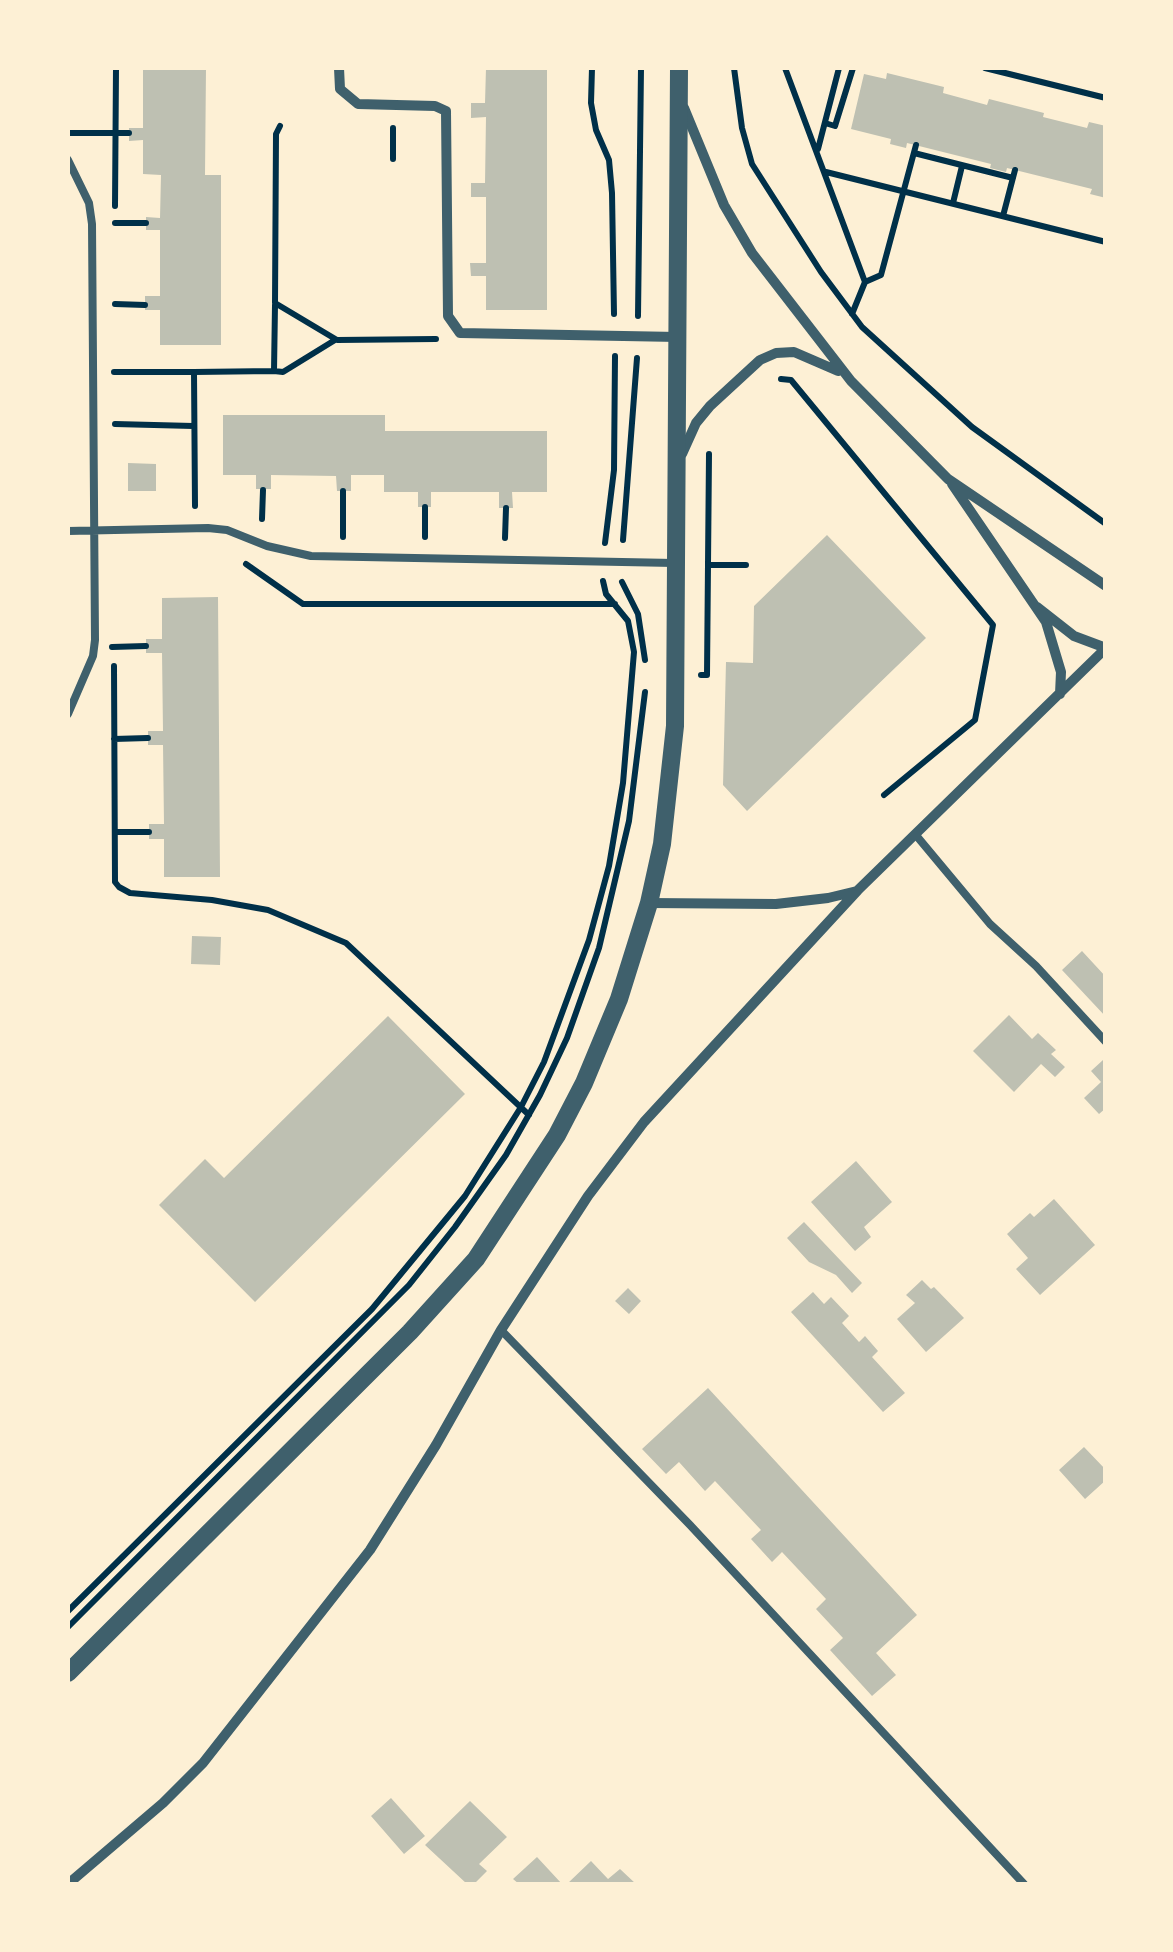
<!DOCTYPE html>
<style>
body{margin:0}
#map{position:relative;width:1173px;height:1952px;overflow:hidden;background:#fdf0d5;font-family:"Work Sans",sans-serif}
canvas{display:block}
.frame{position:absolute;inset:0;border:70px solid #fdf0d5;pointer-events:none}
</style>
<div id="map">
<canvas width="1173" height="1952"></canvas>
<div class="frame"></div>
</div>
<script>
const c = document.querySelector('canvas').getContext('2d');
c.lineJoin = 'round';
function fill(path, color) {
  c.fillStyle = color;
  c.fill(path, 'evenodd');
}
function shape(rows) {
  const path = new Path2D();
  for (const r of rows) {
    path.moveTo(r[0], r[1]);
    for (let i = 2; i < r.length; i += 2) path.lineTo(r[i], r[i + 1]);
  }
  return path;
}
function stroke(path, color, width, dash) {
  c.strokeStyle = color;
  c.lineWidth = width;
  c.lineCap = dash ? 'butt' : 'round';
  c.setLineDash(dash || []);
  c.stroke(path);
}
const building = shape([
 [143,68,206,68,205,175,221,175,221,345,160,345,160,310,145,310,145,296,160,296,160,230,146,230,146,217,160,218,161,175,143,174,143,140,129,141,129,128,143,128],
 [486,68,547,68,547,310,486,310,486,276,471,276,470,263,486,263,486,197,471,197,471,183,485,183,486,117,471,118,471,103,485,103],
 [887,73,944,87,943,93,987,105,989,99,1044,113,1043,117,1087,128,1089,122,1106,126,1106,198,1090,194,1092,189,1007,168,1006,172,990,168,991,164,907,143,906,148,890,144,891,139,851,129,864,74,886,79],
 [223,415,385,415,385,431,547,431,547,492,512,492,513,508,499,508,499,492,431,492,431,507,418,507,418,492,384,492,384,475,351,475,351,491,337,491,336,476,271,475,271,489,256,489,256,475,223,475],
 [128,463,156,464,156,491,128,491],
 [827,535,926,638,747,811,723,785,726,662,753,663,754,606],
 [218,597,220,877,164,877,164,839,149,839,149,824,164,824,163,745,148,745,148,731,163,731,162,653,146,653,146,639,162,639,162,598],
 [192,936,221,937,220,965,191,964],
 [1082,951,1106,977,1106,1017,1062,970],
 [1009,1015,1032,1039,1038,1033,1056,1050,1051,1054,1065,1067,1055,1077,1041,1064,1014,1092,973,1051],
 [388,1016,465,1094,255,1302,159,1205,205,1159,224,1178],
 [1103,1060,1106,1108,1099,1114,1084,1098,1101,1082,1091,1071],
 [856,1161,892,1202,864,1227,871,1237,855,1251,811,1202],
 [1054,1199,1095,1245,1040,1295,1016,1269,1028,1258,1007,1234,1030,1213,1034,1217],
 [804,1222,862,1283,852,1293,836,1275,809,1262,787,1238],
 [922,1280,931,1289,934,1287,964,1318,926,1352,897,1319,915,1303,906,1295],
 [628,1288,641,1301,629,1314,615,1301],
 [813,1292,824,1304,831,1297,849,1316,842,1323,859,1342,865,1336,878,1351,872,1357,905,1393,883,1412,791,1312],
 [708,1388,917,1615,876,1653,896,1675,872,1696,830,1650,843,1638,816,1609,826,1599,782,1552,772,1562,751,1539,761,1530,715,1481,705,1491,679,1462,666,1474,642,1449],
 [1084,1447,1106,1470,1106,1480,1085,1499,1059,1470],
 [391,1798,425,1836,404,1854,371,1816],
 [470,1801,507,1837,479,1864,487,1871,474,1884,467,1884,425,1845],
 [537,1857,562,1884,519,1884,513,1879],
 [591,1861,608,1879,620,1869,636,1884,567,1884]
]);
const path = shape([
 [592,68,591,103,596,130,609,160,612,193,614,314],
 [734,68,742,128,752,164,821,272,862,327,972,427,1106,524],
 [785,68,865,282,852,314],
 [985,68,1106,98],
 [825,123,835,126,853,68],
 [280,126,276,134,275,303,337,340,436,339],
 [68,133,129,133],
 [818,149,839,68],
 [914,153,1013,178],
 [393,159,393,128],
 [826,172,1106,242],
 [953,203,962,166],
 [115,206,116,68],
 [1003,216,1015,170],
 [115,223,146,223],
 [865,282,881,275,916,145],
 [115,304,145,305],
 [275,305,274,371,283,372,335,340],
 [638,316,641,68],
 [114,372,194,372,195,506],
 [194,372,274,371],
 [781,379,791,380,993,625,975,720,884,795],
 [115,424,193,426],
 [343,491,343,537],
 [262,519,263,490],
 [425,537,425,507],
 [505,538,506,508],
 [623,540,637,358],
 [605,543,614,470,615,356],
 [246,564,303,604,615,604],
 [708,565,746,565],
 [622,582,638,614,645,660],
 [112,647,146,646],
 [114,666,115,882,119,887,130,893,212,900,268,910,346,943,529,1115],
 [701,675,707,675,709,454],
 [114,739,148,738],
 [115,832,149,832],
 [68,1611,372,1309,465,1196,521,1107,544,1062,589,940,609,866,623,783,634,652,628,621,606,594,603,581],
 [68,1627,409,1285,455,1227,506,1155,540,1095,567,1038,599,948,629,821,645,692]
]);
const service = shape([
 [68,160,89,203,92,224,95,640,93,656,68,714],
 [68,531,208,528,227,530,267,546,311,556,674,563],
 [915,834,990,924,1036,966,1106,1042],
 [501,1330,690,1525,1024,1884]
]);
const minor = shape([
 [339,68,340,89,358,104,435,106,446,111,448,316,460,333,678,337],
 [684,108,724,205,752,253,851,381,948,479,1106,586],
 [682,454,696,423,710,406,760,360,776,353,794,352,838,371],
 [952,484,1046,622,1061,672,1060,694],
 [649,903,776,904,828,898,857,891],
 [68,1884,163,1803,203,1763,370,1550,436,1445,501,1330,588,1196,644,1122,858,890,1106,648,1074,636,1037,607]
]);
const tertiary = shape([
 [68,1673,410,1332,476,1259,557,1135,584,1083,619,999,649,903,662,844,675,726,679,68]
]);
fill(building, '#bec0b2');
stroke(path, '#003049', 6);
stroke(service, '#3f606c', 8);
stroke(minor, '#3f606c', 10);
stroke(tertiary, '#3f606c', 18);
</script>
